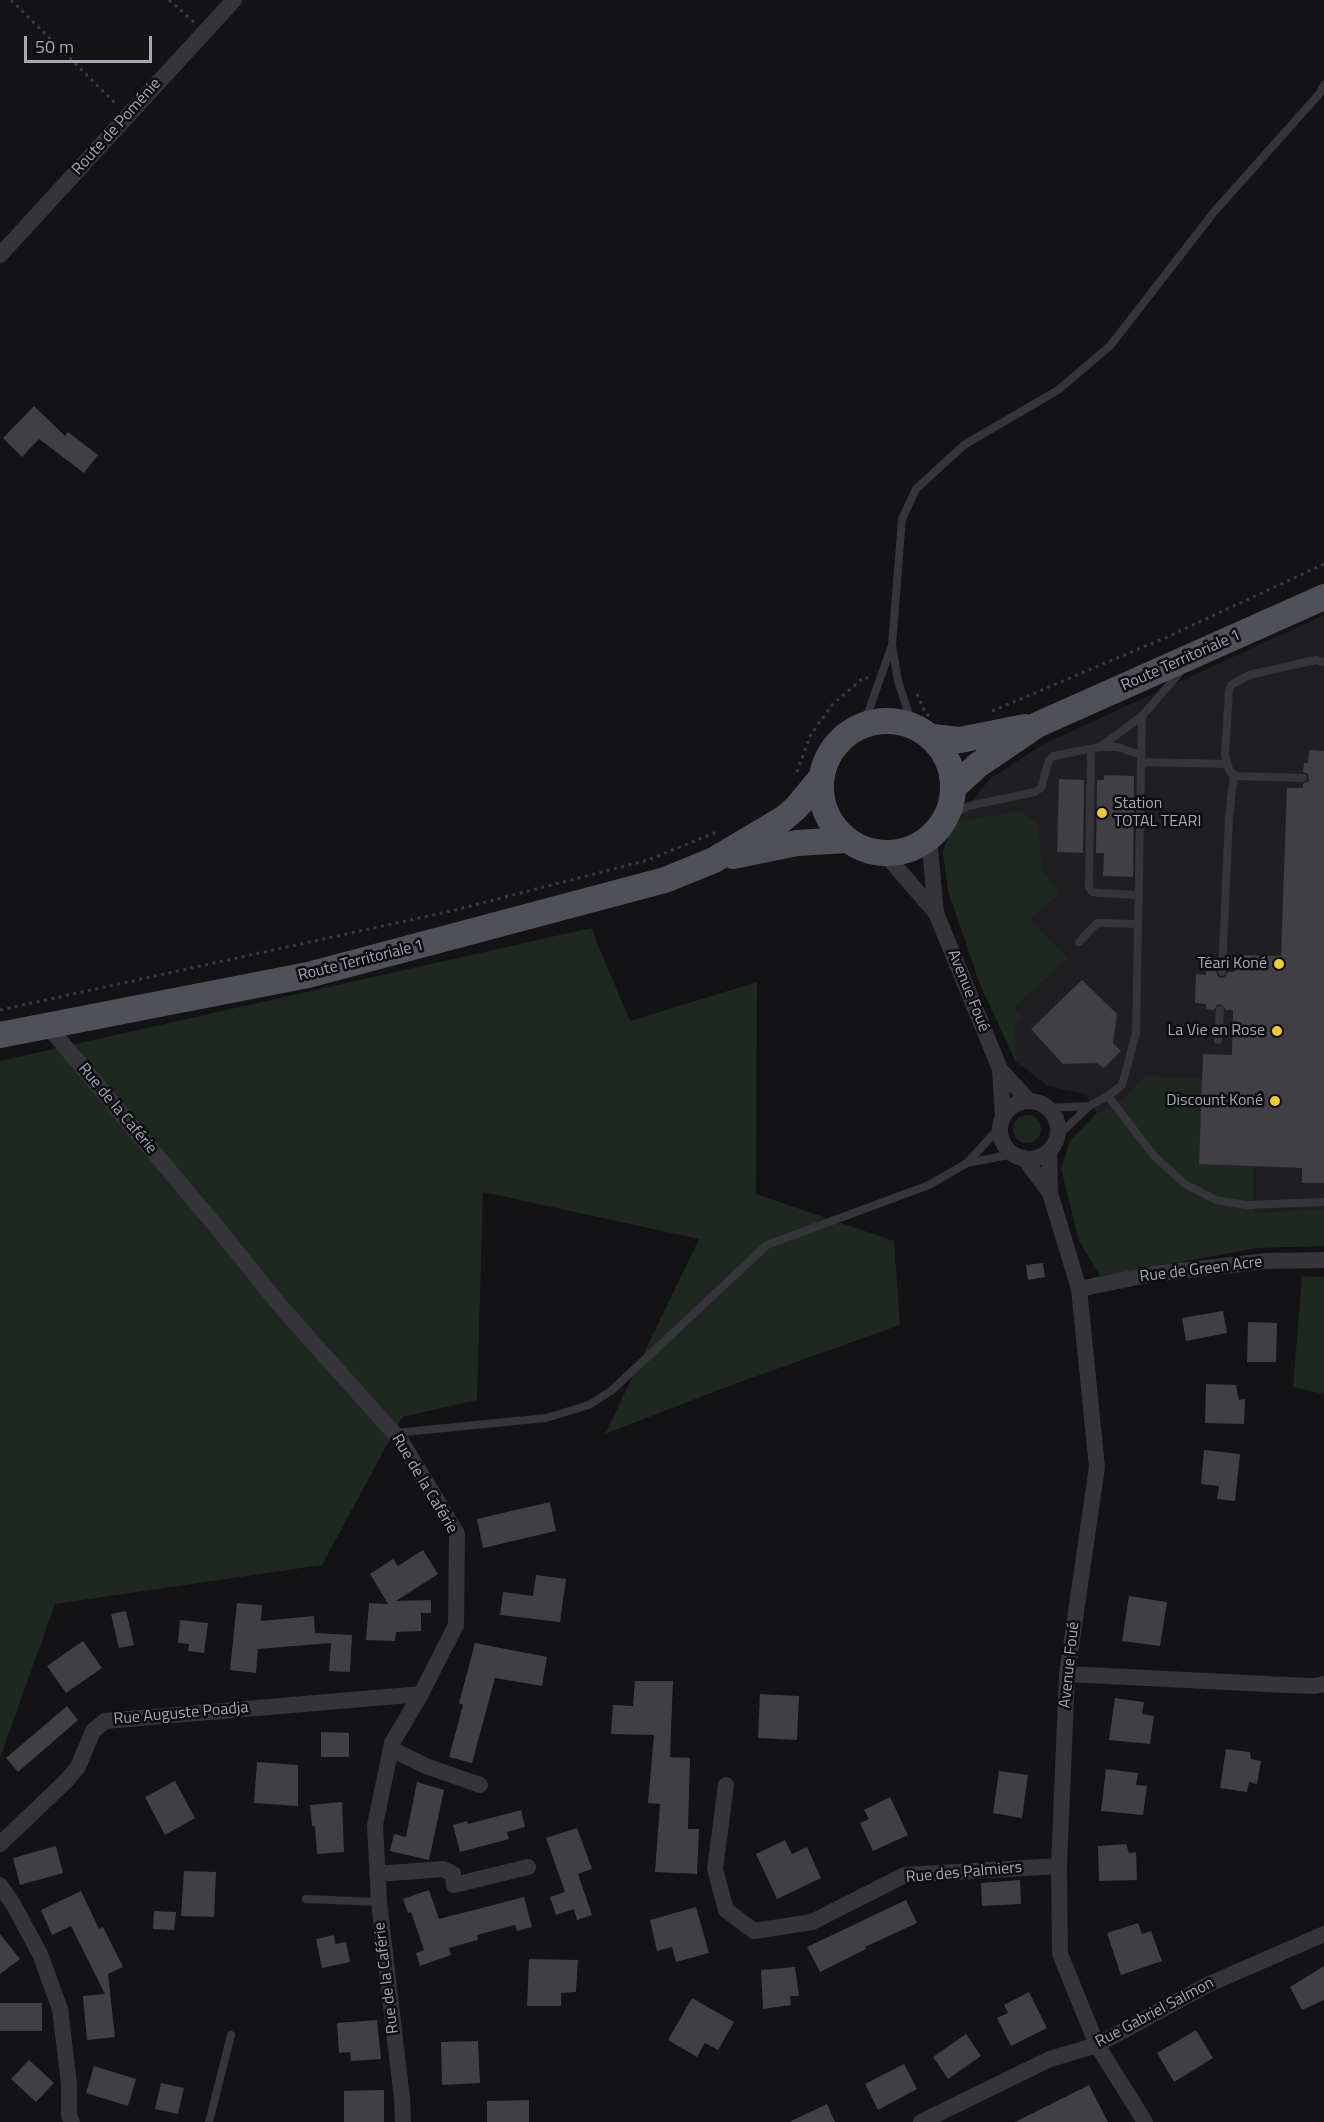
<!DOCTYPE html>
<meta charset="utf-8">
<style>
body{margin:0}
#map{position:relative;width:1324px;height:2122px;overflow:hidden;background:#131214;font-family:"Titillium Web",sans-serif}
canvas{display:block}
.scale{position:absolute;left:24px;top:36px;width:128px;height:27px;box-sizing:border-box;border:3px solid #a4a7b4;border-top:0;padding-left:8px;font-size:18px;line-height:21px;white-space:nowrap;color:#a4a7b4;-webkit-text-stroke:4px #0e0d0f;paint-order:stroke}
</style>
<div id="map">
<canvas width="1324" height="2122"></canvas>
<div class="scale">50 m</div>
</div>
<script>
const c = document.querySelector('canvas').getContext('2d');
c.lineJoin = 'round';
function fill(path, color) {
  c.fillStyle = color;
  c.fill(path, 'evenodd');
}
function shape(rows) {
  const path = new Path2D();
  for (const r of rows) {
    if (r.length === 3) {
      path.moveTo(r[0] + r[2], r[1]);
      path.arc(r[0], r[1], r[2], 0, 2 * Math.PI);
      continue;
    }
    path.moveTo(r[0], r[1]);
    for (let i = 2; i < r.length; i += 2) path.lineTo(r[i], r[i + 1]);
  }
  return path;
}
function stroke(path, color, width, dash) {
  c.strokeStyle = color;
  c.lineWidth = width;
  c.lineCap = dash ? 'butt' : 'round';
  c.setLineDash(dash || []);
  c.stroke(path);
}
function write(font, color, halo, rows, align = 'center') {
  c.font = font + ' "Titillium Web",sans-serif';
  c.lineWidth = 5;
  c.setLineDash([]);
  c.textBaseline = 'middle';
  c.strokeStyle = halo;
  c.fillStyle = color;
  for (const [text, x, y, turn = 0] of rows) {
    c.save();
    c.translate(x, y);
    c.rotate((+turn || 0) * Math.PI / 180);
    c.textAlign = isNaN(turn) ? turn : align;
    if (halo) c.strokeText(text, 0, 0);
    c.fillText(text, 0, 0);
    c.restore();
  }
}
const built = shape([
 [1324,615,1324,1246,1256,1248,1101,1277,1079,1241,1061,1168,1070,1141,1097,1113,1085,1094,1048,1086,1016,1062,979,982,948,890,943,851,954,822,991,778,1042,745]
]);
const green = shape([
 [1022,811,1038,825,1042,870,1060,893,1030,919,1068,958,1013,1008,1022,1018,1015,1026,1016,1062,979,982,948,890,943,851,954,822],
 [591,928,630,1021,757,982,756,1194,894,1241,900,1325,729,1386,605,1434,699,1239,483,1192,477,1400,402,1417,322,1565,55,1604,0,1758,0,1061],
 [1144,1076,1203,1079,1199,1164,1253,1166,1254,1213,1324,1209,1324,1246,1256,1248,1101,1277,1079,1241,1061,1168,1070,1141,1097,1113,1110,1108,1126,1097],
 [1027,1129,14],
 [1302,1276,1324,1277,1324,1394,1293,1387]
]);
const building = shape([
 [34,406,65,436,68,432,98,455,84,473,39,439,22,457,3,438],
 [1309,750,1324,751,1324,1183,1302,1183,1302,1168,1199,1164,1203,1054,1232,1055,1233,1010,1226,1010,1221,1004,1217,1005,1214,1010,1206,1009,1206,1004,1195,1003,1196,974,1206,975,1206,971,1216,971,1218,977,1224,978,1228,972,1234,972,1235,955,1281,956,1287,788,1303,788,1303,784,1309,781,1308,774,1303,772,1304,763,1308,763],
 [1104,775,1134,776,1133,877,1103,876,1104,853,1096,853,1097,780,1104,780],
 [1059,779,1084,780,1083,853,1057,852],
 [1082,980,1117,1014,1113,1043,1121,1051,1104,1068,1097,1063,1063,1064,1031,1029],
 [1043,1263,1045,1277,1028,1280,1026,1265],
 [1223,1311,1227,1333,1186,1341,1182,1318],
 [1248,1322,1277,1323,1276,1362,1247,1362],
 [1206,1384,1236,1385,1239,1400,1245,1399,1244,1424,1205,1423],
 [1204,1450,1240,1454,1235,1501,1217,1499,1219,1486,1201,1484],
 [550,1502,556,1531,483,1548,477,1519],
 [423,1550,438,1574,396,1601,431,1600,431,1613,421,1613,421,1631,396,1632,395,1641,366,1640,369,1603,388,1604,370,1574,393,1559,398,1566],
 [536,1575,566,1579,560,1622,500,1615,503,1592,533,1596],
 [1129,1596,1167,1602,1160,1646,1122,1641],
 [237,1603,262,1605,261,1621,314,1616,315,1633,352,1635,350,1672,329,1671,331,1643,258,1649,256,1673,230,1670],
 [126,1611,134,1645,119,1648,111,1614],
 [180,1620,208,1623,204,1653,188,1651,189,1644,178,1643],
 [83,1641,102,1668,66,1693,47,1666],
 [475,1643,547,1657,542,1686,495,1678,472,1763,449,1757,463,1705,459,1703],
 [635,1681,673,1681,670,1757,690,1758,688,1829,699,1829,697,1874,655,1872,660,1804,648,1803,654,1735,611,1734,613,1705,633,1706],
 [760,1694,799,1696,797,1740,758,1738],
 [1115,1698,1144,1702,1142,1714,1154,1716,1150,1744,1109,1740],
 [67,1706,78,1720,18,1772,6,1758],
 [321,1732,349,1733,349,1757,321,1757],
 [1226,1749,1250,1752,1251,1759,1261,1761,1257,1784,1249,1782,1247,1792,1220,1788],
 [257,1762,298,1765,298,1806,254,1803],
 [1106,1769,1138,1773,1136,1785,1147,1786,1143,1815,1101,1811],
 [999,1771,1028,1775,1022,1818,993,1813],
 [175,1781,195,1818,165,1835,145,1797],
 [417,1782,444,1790,429,1860,390,1851,394,1834,406,1837],
 [890,1797,908,1835,873,1851,860,1823,869,1819,864,1810],
 [342,1802,344,1852,317,1854,315,1826,312,1826,310,1805],
 [521,1810,525,1827,507,1832,509,1839,460,1852,453,1825,467,1821,468,1824],
 [577,1828,592,1869,578,1874,592,1915,577,1920,574,1909,556,1915,550,1897,565,1892,546,1838],
 [785,1840,792,1854,807,1847,821,1878,777,1899,756,1854],
 [1126,1844,1129,1853,1136,1852,1137,1880,1099,1881,1098,1846],
 [56,1846,63,1873,20,1885,13,1858],
 [184,1871,216,1872,214,1917,181,1916],
 [1020,1880,1021,1904,982,1906,981,1883],
 [429,1890,439,1919,524,1897,532,1927,517,1931,515,1925,477,1935,478,1940,449,1948,451,1955,420,1966,416,1953,424,1950,411,1912,408,1913,403,1899],
 [81,1891,99,1929,103,1927,123,1967,108,1974,115,2037,87,2040,83,1996,105,1994,71,1926,52,1935,41,1910],
 [906,1900,917,1923,865,1947,866,1949,820,1972,807,1947],
 [696,1907,709,1953,676,1962,672,1947,657,1951,650,1920],
 [154,1911,176,1912,174,1930,153,1929],
 [1138,1923,1142,1934,1151,1931,1162,1961,1121,1975,1107,1933],
 [0,1934,20,1959,0,1974],
 [334,1935,335,1944,346,1942,350,1962,322,1968,316,1939],
 [529,1959,578,1960,576,1992,561,1993,561,2006,527,2006],
 [1324,1966,1324,2000,1302,2010,1290,1987],
 [795,1967,799,1996,790,1996,791,2005,763,2009,761,1970],
 [1029,1992,1047,2028,1011,2046,997,2018,1008,2013,1004,2005],
 [692,1998,734,2022,718,2050,705,2043,697,2057,668,2040],
 [0,2003,42,2003,42,2031,0,2031],
 [377,2020,381,2059,351,2061,350,2052,339,2053,337,2023],
 [1196,2030,1213,2058,1174,2082,1157,2053],
 [966,2034,981,2056,948,2079,933,2057],
 [478,2041,480,2083,442,2085,441,2042],
 [29,2060,54,2083,36,2102,11,2079],
 [904,2064,917,2089,878,2110,865,2084],
 [94,2066,136,2079,128,2106,86,2093],
 [161,2083,184,2088,178,2114,155,2109],
 [1089,2085,1108,2122,1015,2122],
 [384,2090,384,2122,344,2122,344,2091],
 [529,2100,529,2122,487,2122,487,2101],
 [827,2104,835,2122,789,2122]
]);
const path = shape([
 [11,0,116,104],
 [169,0,194,22],
 [917,694,926,714,930,716],
 [992,711,1167,637,1324,564],
 [797,772,810,736,832,705,863,678,868,678],
 [0,1010,451,911,648,860,719,831]
]);
const service = shape([
 [864,724,892,645],
 [912,724,898,681,892,645,902,519,916,489,964,445,1058,390,1110,346,1214,212,1320,93,1324,85],
 [1100,747,1142,716,1182,670],
 [1091,749,1089,887,1092,892,1099,893,1138,895],
 [1142,762,1226,764],
 [1234,776,1303,778],
 [946,817,969,806,1035,792,1041,788,1049,760,1053,756,1100,747,1117,747,1141,755],
 [1079,942,1097,923,1138,924],
 [1222,972,1229,818,1234,774,1230,772,1225,755,1229,691,1231,685,1249,675,1302,663,1316,660,1324,662],
 [1218,1040,1220,1010],
 [1108,1096,1154,1156,1185,1184,1216,1200,1246,1205,1324,1202],
 [1048,1108,1089,1106],
 [1057,1137,1089,1106,1108,1096,1122,1085,1136,1033,1142,716],
 [967,1163,1014,1154],
 [395,1433,546,1418,589,1405,611,1391,767,1245,929,1185,967,1163,1000,1127],
 [306,1899,379,1902],
 [209,2122,231,2035]
]);
const minor = shape([
 [0,255,234,0],
 [929,838,936,913,1000,1069,1003,1117],
 [884,853,936,913],
 [47,1025,220,1231,282,1308,401,1441,457,1534,456,1625,421,1694,392,1743,375,1825,379,1902,402,2099,403,2122],
 [1000,1069,1029,1101],
 [1029,1130,29],
 [1049,1151,1050,1193,1079,1289,1097,1467,1067,1674,1059,1866,1060,1954,1097,2045,1145,2122],
 [1024,1158,1050,1193],
 [1079,1289,1153,1274,1266,1261,1324,1260],
 [1067,1674,1286,1685,1315,1686,1324,1684],
 [391,1749,426,1766,480,1785],
 [726,1785,715,1869,726,1910,754,1931,812,1922,905,1875,1059,1866],
 [0,1844,65,1782,78,1767,93,1731,105,1721,421,1694],
 [377,1874,443,1869,453,1874,454,1885,528,1867],
 [0,1885,13,1904,40,1954,60,2009,69,2084,69,2116,72,2122],
 [921,2122,1050,2059,1097,2045,1207,1985,1324,1934]
]);
const primary = shape([
 [887,787,66],
 [932,737,960,740,1025,727],
 [953,788,978,765,1037,725,1324,597],
 [733,856,797,843,847,840],
 [0,1035,308,975,665,880,714,860,783,819,797,807,820,779]
]);
const markers = [
 [1102,813,6,"#efcb2f"],
 [1279,964,6,"#efcb2f"],
 [1277,1031,6,"#efcb2f"],
 [1275,1101,6,"#efcb2f"]
];
const streetNames = [
 ["Route de Poménie",117,127,-48],
 ["Route Territoriale 1",1181,661,-24],
 ["Route Territoriale 1",361,961,-14],
 ["Avenue Foué",968,991,68],
 ["Rue de la Caférie",117,1109,50],
 ["Rue de Green Acre",1201,1270,-7],
 ["Rue de la Caférie",424,1484,59],
 ["Avenue Foué",1070,1665,-84],
 ["Rue Auguste Poadja",181,1714,-5],
 ["Rue des Palmiers",964,1873,-5],
 ["Rue de la Caférie",387,1978,-97],
 ["Rue Gabriel Salmon",1155,2013,-28]
];
const poiNames = [
 ["Station",1114,804,"left"],
 ["TOTAL TEARI",1114,822,"left"],
 ["Téari Koné",1267,964],
 ["La Vie en Rose",1265,1031],
 ["Discount Koné",1263,1101]
];
fill(built, '#1f1e21');
fill(green, '#1f2721');
fill(building, '#3f3f44');
stroke(path, '#3a3a40', 3, [3, 4.5]);
stroke(service, '#343439', 8);
stroke(minor, '#343439', 16);
stroke(primary, '#505058', 26);
for (const [x, y, r, color] of markers) {
  const dot = new Path2D();
  dot.arc(x, y, r, 0, 2 * Math.PI);
  c.fillStyle = color;
  c.fill(dot);
  stroke(dot, '#0e0d0f', 2);
}
write('16px', '#a4a7b4', '#0e0d0f', streetNames);
write('16px', '#a4a7b4', '#0e0d0f', poiNames, 'right');
</script>
